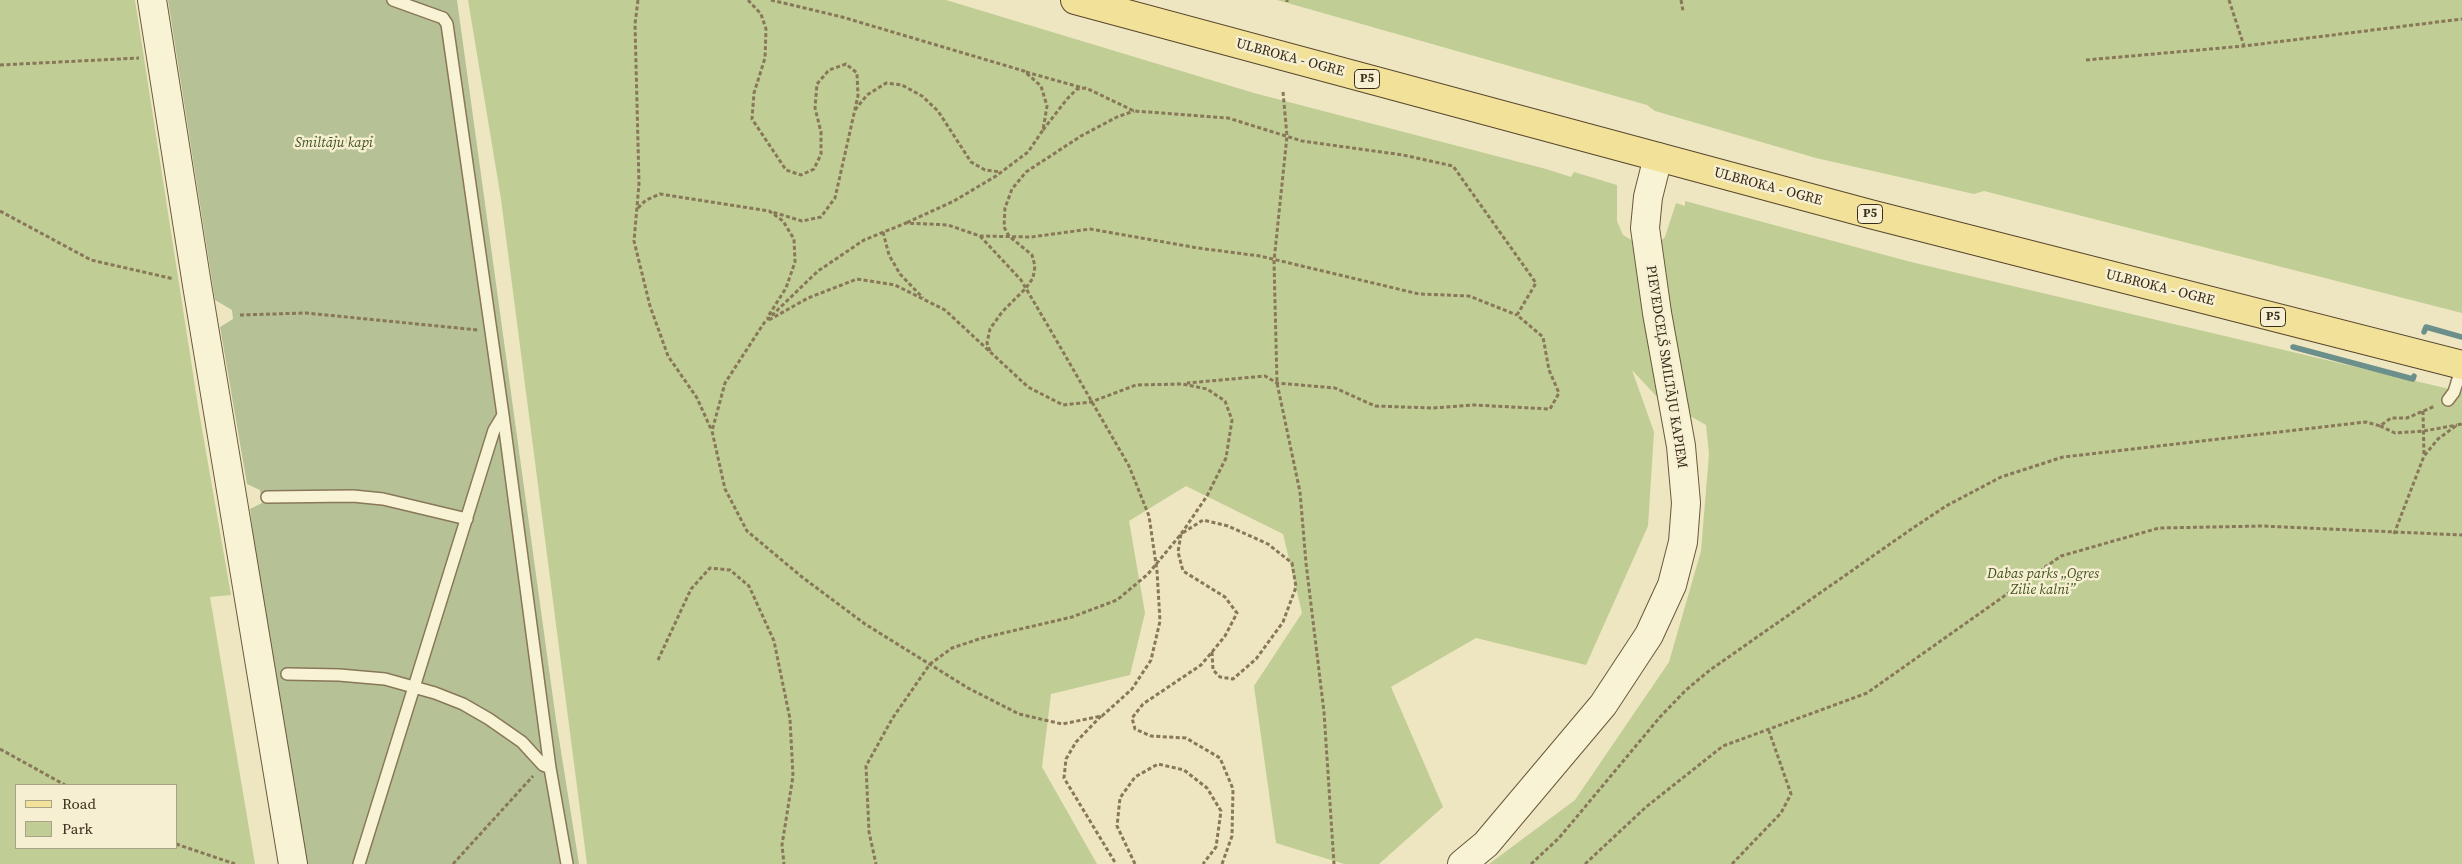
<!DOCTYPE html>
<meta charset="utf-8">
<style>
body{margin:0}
#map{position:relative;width:2462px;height:864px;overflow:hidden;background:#eee6c1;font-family:"Source Serif 4",serif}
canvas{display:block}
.legend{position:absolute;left:15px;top:784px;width:162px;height:65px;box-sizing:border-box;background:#f6efd1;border:1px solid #aaa189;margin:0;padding:6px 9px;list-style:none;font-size:15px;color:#382d1d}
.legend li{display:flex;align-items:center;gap:10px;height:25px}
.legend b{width:25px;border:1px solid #aaa189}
</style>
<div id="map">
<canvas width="2462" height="864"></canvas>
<ul class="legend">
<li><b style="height:6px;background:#f2e198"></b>Road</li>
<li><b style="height:14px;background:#c0cd95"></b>Park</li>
</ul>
</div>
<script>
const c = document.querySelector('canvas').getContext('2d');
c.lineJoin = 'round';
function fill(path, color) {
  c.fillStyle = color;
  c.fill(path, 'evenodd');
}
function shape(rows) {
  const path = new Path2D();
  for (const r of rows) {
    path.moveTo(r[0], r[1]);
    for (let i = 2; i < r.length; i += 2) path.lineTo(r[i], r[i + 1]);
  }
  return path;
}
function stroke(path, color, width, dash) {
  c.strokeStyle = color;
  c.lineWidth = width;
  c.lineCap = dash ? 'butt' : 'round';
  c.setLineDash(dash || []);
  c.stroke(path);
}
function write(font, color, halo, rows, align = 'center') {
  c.font = font + ' "Source Serif 4",serif';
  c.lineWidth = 5;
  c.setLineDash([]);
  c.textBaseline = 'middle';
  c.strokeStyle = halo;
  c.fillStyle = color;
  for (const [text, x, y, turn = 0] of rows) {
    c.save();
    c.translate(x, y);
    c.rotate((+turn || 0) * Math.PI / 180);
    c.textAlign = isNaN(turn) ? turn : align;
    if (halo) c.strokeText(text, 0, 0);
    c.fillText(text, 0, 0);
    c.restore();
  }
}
const green = shape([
 [0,0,135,0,198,406,231,595,210,597,255,864,0,864],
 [16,785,176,785,176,848,16,848],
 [468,0,946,0,1254,93,1546,169,1571,177,1574,172,1617,185,1617,221,1623,235,1640,245,1656,246,1665,237,1676,203,1685,206,1685,201,1911,262,2462,392,2462,864,1489,864,1575,800,1669,662,1701,551,1709,454,1706,425,1658,398,1632,370,1654,432,1648,526,1586,665,1476,638,1391,687,1443,807,1379,864,1344,864,1276,843,1254,686,1302,613,1283,534,1186,486,1129,521,1145,613,1130,675,1051,694,1042,767,1097,864,587,864,501,199],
 [1277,0,2462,0,2462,313,1984,191,1974,194,1816,158,1655,111,1647,105]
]);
const cemetery = shape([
 [168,0,457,0,556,720,579,864,303,864,269,662,250,509,262,503,260,490,247,484,220,327,233,319,232,310,215,300]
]);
const stream = shape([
 [2424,332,2426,327,2462,337],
 [2293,347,2413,379,2414,376]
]);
const path = shape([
 [638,0,635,24,639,184,634,241,650,306,668,356,697,398,711,429],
 [748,0,761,14,766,29,765,58,754,93,752,119,786,170,801,175,814,169,821,154,821,132,815,108,817,84,829,70,846,64,857,73,858,96,835,198,821,217,802,221,769,211],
 [771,0,842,17,1024,71,1041,86,1047,106,1043,130,1028,152,996,176,954,201,906,223],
 [1287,0,1287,2],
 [1681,0,1683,11],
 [2229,0,2244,46],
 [2086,60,2244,46,2462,19],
 [0,65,139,58],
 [1026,72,1083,88],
 [1283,92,1287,136,1274,261,1277,383,1300,492,1306,563,1324,712,1334,864],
 [855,110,867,95,886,83,902,85,922,96,938,111,971,162,985,170,1001,172],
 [1043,130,1067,99,1077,89,1086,88,1134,111,1228,118,1302,141,1403,155,1453,166,1536,283,1517,315,1543,337,1549,370,1559,393,1550,409,1474,405,1432,408,1375,406,1335,388,1277,383,1265,376,1187,383],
 [638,208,646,200,660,194,769,211,783,221,794,239,795,262,786,288,767,318],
 [0,211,91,260,174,279],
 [883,232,889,255,900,274,923,298],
 [980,236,1021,280,1051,331,1129,466,1149,516,1157,571,1160,621,1151,660,1132,689,1102,716,1062,724,1019,714,968,688,865,624,802,577,747,531,725,489,712,431,725,383,764,323,818,271,864,240,906,223,948,225,980,236,1031,237,1090,229,1198,248,1260,256,1419,294,1469,296,1517,315],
 [240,315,306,313,478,330],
 [769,320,808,298,857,279,895,285,945,310,1028,387,1063,405,1091,402,1136,385,1182,384,1207,389,1225,401,1232,420,1226,458,1207,496,1181,534,1148,574,1117,600,1072,617,982,638,952,648,930,664,892,719,866,766,869,832,876,864],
 [990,351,987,343,990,329,1002,312,1026,288,1033,278,1035,266,1032,255,1009,236,1004,227,1005,208,1012,189,1026,172,1081,136,1117,117,1134,111],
 [2423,411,2424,456],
 [2380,426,2395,433,2424,431,2457,425],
 [2394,534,2424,456,2438,439,2457,425,2462,424],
 [1212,652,1213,670,1220,677,1233,679,1256,659,1283,622,1296,587,1292,563,1268,544,1228,526,1203,520,1181,534,1178,552,1183,571,1225,597,1237,613,1225,636,1212,652,1201,665,1143,704,1132,718,1135,729,1151,736,1186,738,1220,758,1233,789,1232,836,1222,864],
 [658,660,691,589,710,568,730,570,749,586,774,641,790,719,793,776,782,845,784,864],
 [1101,716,1076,742,1066,759,1064,778,1116,864],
 [0,749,65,785],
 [176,844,235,864],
 [453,864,533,776],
 [1135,864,1117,826,1120,798,1135,777,1158,764,1184,770,1207,788,1221,811,1216,847,1203,864],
 [1531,864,1559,838,1660,717,1686,690,1710,670,1910,530,1946,506,2001,477,2063,457,2366,422,2380,426,2391,418,2407,418,2435,406],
 [1585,864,1646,807,1723,746,1867,693,2061,556,2159,528,2262,526,2462,535],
 [1732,864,1781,813,1791,794,1769,731]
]);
const lane = shape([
 [393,0,443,18,447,24,503,415,550,768],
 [2448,400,2454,392,2462,366],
 [267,497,353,496,383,499,467,519],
 [287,674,339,675,385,679,435,693,463,704,489,719,522,742,543,765,550,768,567,864],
 [359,864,494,430,503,415]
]);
const secondary = shape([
 [152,0,197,285,293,864],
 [1462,864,1486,844,1603,705,1649,635,1672,585,1683,542,1686,503,1681,446,1657,313,1645,228,1648,197,1658,157]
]);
const primary = shape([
 [1075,0,1870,214,2462,365]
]);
const shields = [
 [1367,79,25],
 [1870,214,25],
 [2273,317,25]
];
const shieldNames = [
 ["P5",1367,79],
 ["P5",1870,214],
 ["P5",2273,317]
];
const streetNames = [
 ["ULBROKA - OGRE",1290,58,15],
 ["ULBROKA - OGRE",1768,187,15],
 ["ULBROKA - OGRE",2160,288,14],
 ["PIEVEDCEĻŠ SMILTĀJU KAPIEM",1666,367,81]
];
const parkNames = [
 ["Smiltāju kapi",334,143],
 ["Dabas parks „Ogres",2043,574],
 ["Zilie kalni”",2043,590]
];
fill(green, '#c0cd95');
fill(cemetery, '#b6c195');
stroke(stream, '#6b8f8a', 5.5);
stroke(lane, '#887758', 14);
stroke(secondary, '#6a583c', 30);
stroke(primary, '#56452d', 30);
stroke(path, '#887758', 3, [4, 2.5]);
stroke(lane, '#f9f3d5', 11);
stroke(secondary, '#f9f3d5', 28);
stroke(primary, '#f2e198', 28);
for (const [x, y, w] of shields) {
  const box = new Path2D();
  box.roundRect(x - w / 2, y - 9.5, w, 19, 4);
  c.fillStyle = '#f6efd1';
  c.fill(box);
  stroke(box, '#382d1d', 1);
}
write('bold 12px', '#382d1d', null, shieldNames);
write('14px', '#382d1d', '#f6efd1', streetNames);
write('italic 14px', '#425423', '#f6efd1', parkNames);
</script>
